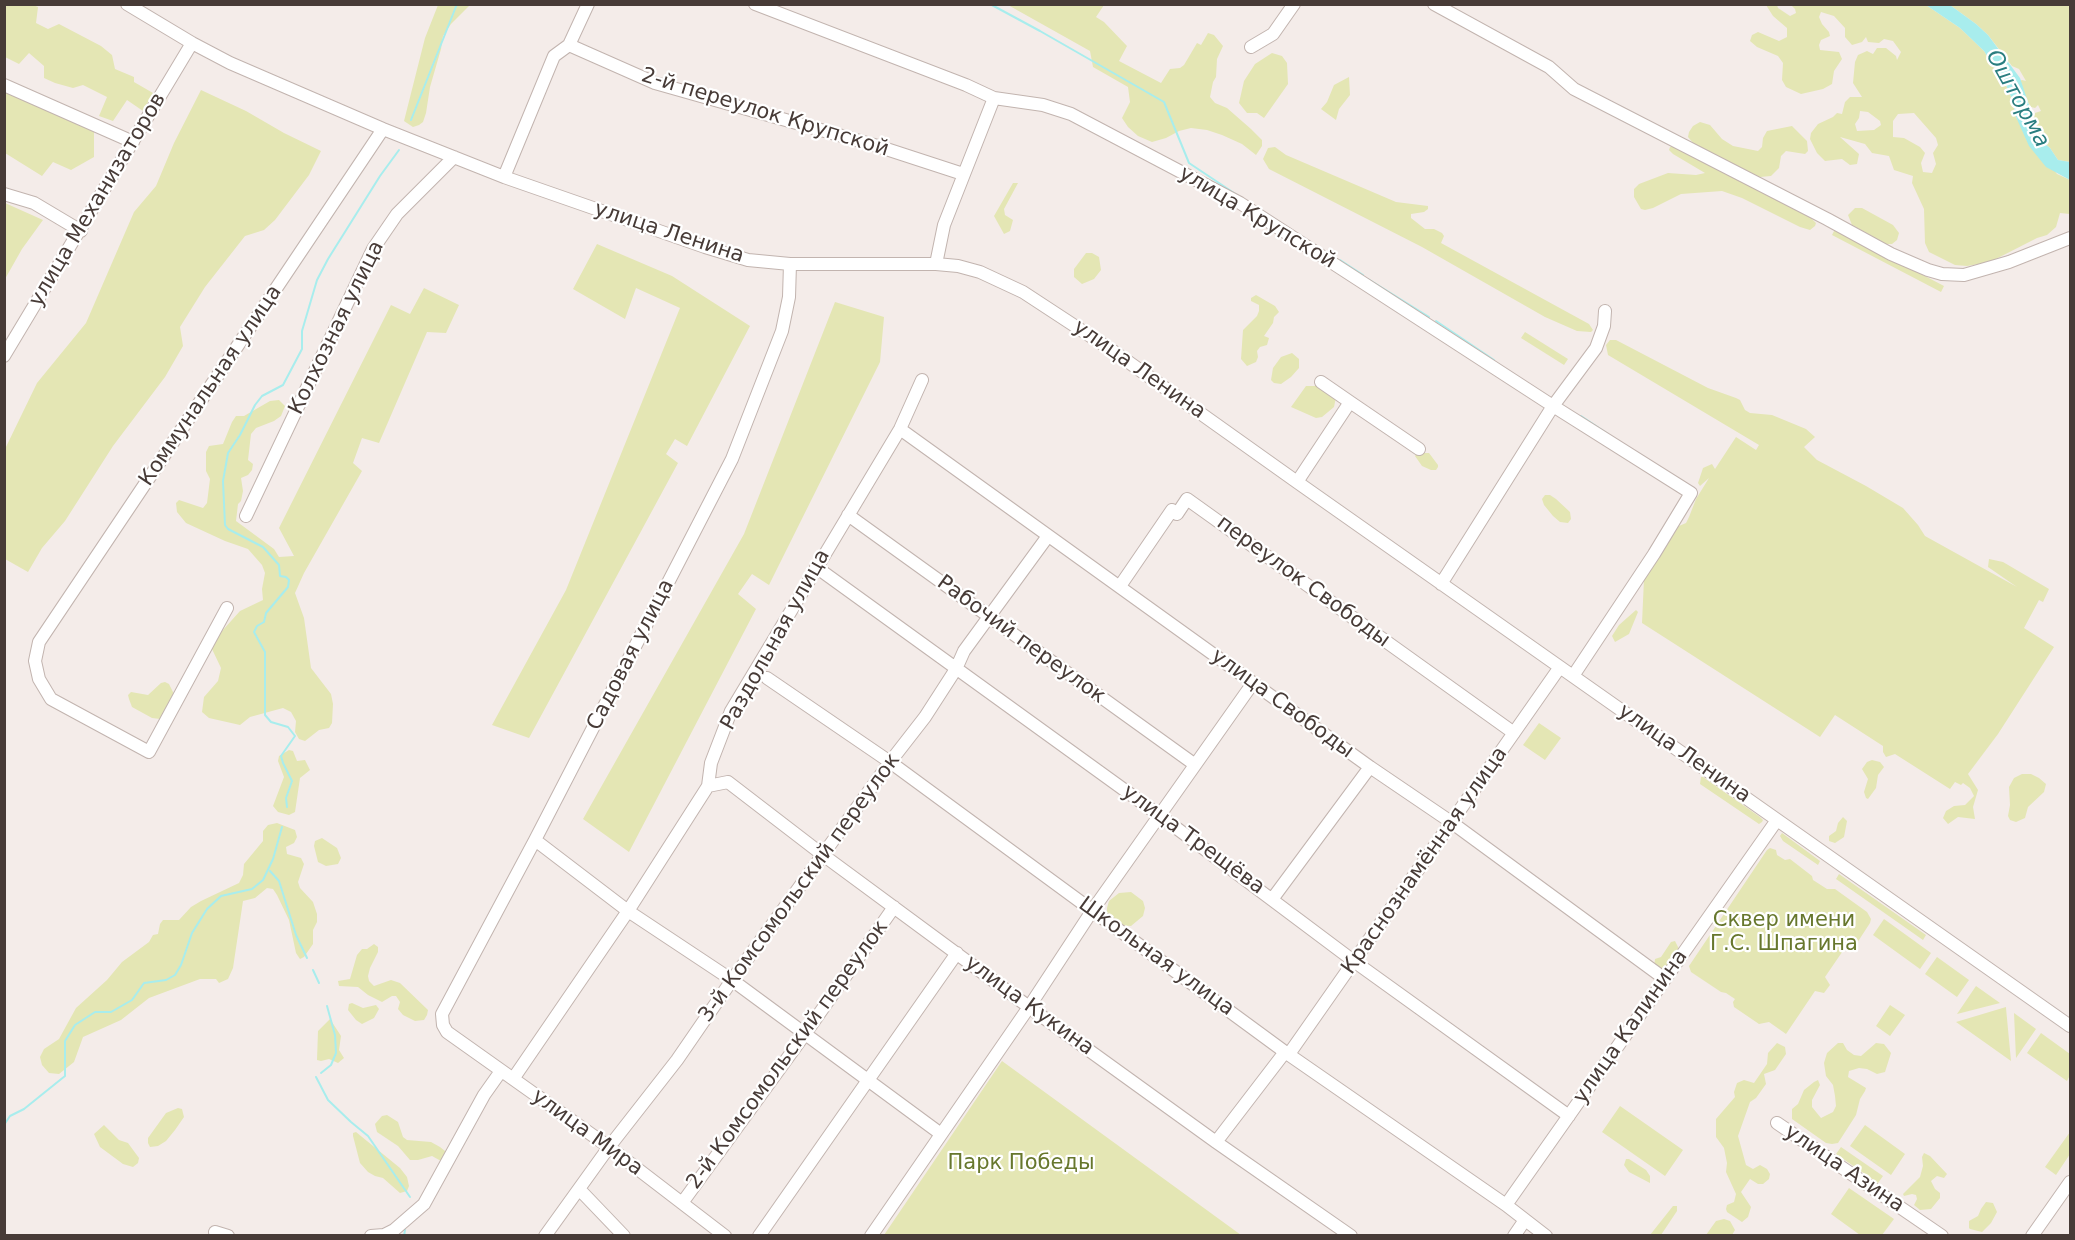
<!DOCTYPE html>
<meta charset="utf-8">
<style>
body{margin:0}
#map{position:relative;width:2075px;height:1240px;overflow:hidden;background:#f4ece9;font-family:"DejaVu Sans",sans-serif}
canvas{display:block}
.frame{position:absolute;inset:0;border:6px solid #473b37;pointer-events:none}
</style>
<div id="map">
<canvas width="2075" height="1240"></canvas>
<div class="frame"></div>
</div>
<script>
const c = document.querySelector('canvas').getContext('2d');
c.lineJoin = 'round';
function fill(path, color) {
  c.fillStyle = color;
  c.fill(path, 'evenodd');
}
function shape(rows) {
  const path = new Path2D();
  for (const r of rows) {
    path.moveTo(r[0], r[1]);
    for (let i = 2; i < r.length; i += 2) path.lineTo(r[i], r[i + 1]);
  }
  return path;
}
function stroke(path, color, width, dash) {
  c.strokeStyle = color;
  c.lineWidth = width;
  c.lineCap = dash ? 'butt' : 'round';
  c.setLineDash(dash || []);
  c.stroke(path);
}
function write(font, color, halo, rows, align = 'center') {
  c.font = font + ' "DejaVu Sans",sans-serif';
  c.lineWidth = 4.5;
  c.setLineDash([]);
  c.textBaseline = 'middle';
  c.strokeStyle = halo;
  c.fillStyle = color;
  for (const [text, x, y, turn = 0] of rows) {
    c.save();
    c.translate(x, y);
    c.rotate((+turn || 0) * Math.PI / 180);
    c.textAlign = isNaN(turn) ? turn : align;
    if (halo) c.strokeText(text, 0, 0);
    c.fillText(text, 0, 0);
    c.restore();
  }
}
const green = shape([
 [4,5,33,5,38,7,36,23,48,29,59,24,101,46,112,55,115,69,134,77,134,82,153,93,143,111,127,100,113,121,99,116,107,97,83,85,73,88,55,83,44,78,44,66,29,53,19,64,5,57],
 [438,5,470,5,451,24,443,36,441,49,430,87,426,113,423,122,419,125,413,127,404,121,425,38],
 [1008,5,1104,5,1096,17,1104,22,1127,46,1119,61,1161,83,1170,69,1180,68,1184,65,1197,43,1201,45,1208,33,1214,35,1223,46,1217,59,1216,77,1213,82,1210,97,1215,103,1227,108,1251,129,1262,140,1262,146,1256,155,1242,144,1222,135,1207,130,1191,128,1179,131,1166,138,1152,142,1138,136,1128,127,1122,118,1130,102,1128,87,1093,67,1090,51],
 [1766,5,1777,5,1778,8,1790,16,1796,13,1795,9,1791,5,1926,5,1960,28,1984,51,2006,85,2012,99,2016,117,2057,174,2070,180,2070,214,2060,213,2056,227,2047,235,2037,238,1990,262,1967,266,1955,265,1929,252,1925,243,1924,209,1912,183,1913,176,1894,170,1889,156,1872,153,1865,144,1840,137,1859,154,1857,164,1850,165,1842,159,1825,161,1817,153,1810,139,1811,133,1818,124,1833,117,1837,113,1842,114,1845,102,1850,97,1862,97,1853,83,1855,62,1858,55,1867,51,1873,54,1877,48,1886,48,1896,56,1897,60,1901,52,1893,41,1884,39,1879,43,1868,42,1866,37,1862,42,1852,45,1845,37,1845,28,1834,16,1821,12,1819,17,1822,24,1829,32,1830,36,1821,40,1819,45,1820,50,1839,52,1842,59,1834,71,1832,84,1823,89,1801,94,1786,87,1782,80,1783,63,1778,56,1757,47,1750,41,1752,35,1758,32,1779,41,1787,37,1787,28,1773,16],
 [1860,111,1868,112,1880,121,1881,125,1874,130,1857,131,1855,124,1859,118],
 [1914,113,1936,138,1938,145,1933,153,1936,164,1932,173,1923,172,1921,163,1925,153,1920,147,1904,138,1893,137,1893,121,1898,114],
 [1950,5,2070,5,2070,162,2058,160,2050,148,2038,138,2033,130,2032,120,2035,113,2041,111,2038,105,2035,108,2031,107,2016,82,2022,80,2026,81,2019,69,2012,66,1988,35,1976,24],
 [1272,53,1282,56,1287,63,1288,84,1264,118,1257,113,1247,113,1239,103,1244,81,1255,64],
 [1349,77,1350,95,1339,109,1336,120,1321,109,1327,102,1334,85],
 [201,90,246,111,284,133,321,151,309,175,275,220,264,230,245,236,205,287,180,327,183,346,165,377,113,446,65,521,42,548,28,572,5,559,5,449,37,383,86,323,134,212,156,186,174,143],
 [5,91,94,130,94,157,71,170,53,162,42,176,5,153],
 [1700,122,1710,125,1722,139,1733,146,1758,151,1762,147,1763,138,1767,131,1792,126,1807,141,1808,151,1805,154,1786,151,1781,156,1779,168,1771,176,1760,177,1748,173,1694,144,1688,137,1689,132,1693,126],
 [1674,146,1809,216,1816,223,1815,226,1810,230,1800,227,1742,198,1722,191,1681,194,1653,208,1645,210,1641,209,1634,197,1634,189,1639,184,1668,173,1696,175,1705,173,1673,154,1669,150,1670,147],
 [1275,147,1286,155,1396,202,1428,206,1428,209,1424,212,1411,214,1411,218,1425,229,1434,229,1442,233,1444,236,1441,243,1589,324,1593,330,1591,332,1577,331,1545,317,1422,247,1269,169,1263,159,1268,148],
 [1013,183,1018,183,1004,209,1005,215,1013,220,1010,231,1004,234,994,216],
 [5,203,43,220,22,249,5,279],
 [1855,208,1862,208,1893,225,1899,233,1897,240,1892,244,1886,244,1852,225,1848,215],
 [1835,229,1944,286,1941,292,1832,235],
 [597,244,672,276,750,326,687,446,675,439,666,454,678,463,529,738,492,725,566,590,680,308,636,288,625,319,573,289],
 [1086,253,1092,253,1099,257,1101,270,1094,279,1082,284,1074,277,1074,269],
 [424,288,459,305,446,333,427,332,379,443,362,438,353,463,362,471,304,573,295,593,304,618,311,668,331,694,333,704,332,723,329,728,319,730,305,741,299,739,295,732,296,721,291,712,283,708,250,717,240,725,209,718,202,712,204,697,218,681,221,668,212,649,214,640,240,611,263,600,262,589,265,573,262,565,248,549,225,541,186,523,177,512,176,503,179,500,203,508,207,503,210,479,206,471,206,452,209,446,223,444,232,422,236,416,244,416,270,401,279,400,285,406,281,416,274,421,256,428,251,434,248,460,253,464,252,470,248,475,241,478,243,491,241,501,238,504,236,521,274,549,279,557,294,556,279,528,391,305,410,314],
 [1256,295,1275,306,1279,312,1274,317,1273,323,1264,336,1269,338,1267,345,1260,347,1257,351,1258,357,1256,362,1247,366,1241,359,1243,330,1257,316,1259,311,1259,305,1251,301,1251,298],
 [835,302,884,317,880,362,769,585,752,574,738,594,756,609,629,852,583,819,744,534],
 [1525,332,1568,359,1564,365,1521,338],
 [1610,340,1616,340,1708,388,1736,398,1740,400,1745,410,1750,413,1772,415,1806,429,1815,437,1804,447,1817,460,1866,486,1903,508,1918,525,1925,536,2017,587,1988,567,1989,559,2003,562,2049,589,2043,602,2039,600,2024,628,2054,647,1998,734,1968,774,1978,790,1973,807,1975,819,1958,817,1948,824,1943,818,1946,811,1954,806,1965,805,1974,796,1970,788,1963,783,1961,785,1955,782,1950,789,1895,754,1886,757,1883,752,1883,746,1835,715,1820,737,1642,623,1644,579,1679,526,1686,523,1689,517,1696,499,1709,478,1700,486,1698,483,1703,468,1712,464,1715,469,1736,437,1756,450,1759,445,1608,355,1606,345],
 [1292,353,1299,359,1299,368,1291,377,1281,384,1274,383,1271,380,1273,368,1281,357],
 [1306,386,1317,386,1336,397,1334,407,1322,417,1316,418,1291,407],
 [1417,453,1429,453,1438,465,1438,467,1436,470,1431,470,1422,466,1415,456],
 [1545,495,1550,495,1556,499,1570,512,1571,519,1568,523,1560,522,1553,516,1544,505,1542,499],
 [1636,610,1638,612,1629,634,1615,642,1612,636,1619,625],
 [165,682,169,684,175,696,160,719,152,718,132,707,129,699,128,695,131,692,148,695,161,683],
 [1539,723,1561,738,1545,760,1523,745],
 [289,750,293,751,297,761,305,760,310,770,300,778,295,812,289,815,278,812,273,806,284,777,278,761,279,756],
 [1872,760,1880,762,1884,767,1878,775,1876,788,1868,799,1866,798,1864,792,1868,779,1862,769,1867,762],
 [2022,774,2031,774,2039,778,2046,784,2044,792,2028,807,2025,818,2016,822,2010,820,2008,816,2010,805,2009,787,2014,778],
 [1701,777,1703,777,1760,817,1763,820,1762,822,1759,824,1700,784],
 [1843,817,1847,821,1844,837,1835,843,1829,841,1829,836,1836,831,1838,823],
 [277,823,295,830,297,837,294,843,286,847,287,854,301,858,304,864,298,882,300,888,313,902,317,914,317,922,313,930,313,944,304,957,300,959,296,953,289,920,277,895,273,889,267,888,255,898,243,901,233,968,228,979,219,983,216,979,200,979,149,998,121,1020,83,1037,74,1062,59,1074,49,1073,42,1065,40,1057,44,1049,59,1039,76,1008,107,980,122,962,149,942,153,935,158,934,160,924,163,920,179,920,191,907,201,901,239,883,243,875,244,864,263,841,263,831,268,825],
 [1782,833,1820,861,1818,865,1783,841,1780,836],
 [322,838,337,848,341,858,338,864,326,866,318,862,314,846,315,841],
 [1770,848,1776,850,1777,855,1785,860,1790,859,1812,876,1813,880,1827,889,1835,889,1867,912,1871,919,1870,923,1857,943,1849,942,1825,977,1830,985,1824,993,1815,991,1786,1034,1769,1022,1759,1024,1734,1007,1733,1002,1735,999,1726,993,1721,992,1691,972,1689,966,1767,850],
 [1839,874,1926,935,1923,940,1836,879],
 [1131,892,1143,901,1145,908,1143,916,1131,926,1117,925,1107,916,1107,908,1109,901,1119,893],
 [1884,919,1931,953,1920,969,1873,935],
 [1675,941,1679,949,1676,957,1666,967,1658,970,1654,967,1655,959,1661,957,1671,942],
 [374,944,378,947,378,952,370,968,368,976,369,981,374,986,391,980,400,983,428,1010,427,1015,424,1020,415,1021,403,1015,398,1009,400,1002,396,996,392,996,382,1002,368,995,358,987,339,986,338,981,350,979,357,955,362,949,367,949],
 [1937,957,1969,980,1957,997,1925,974],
 [1976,986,2000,1003,1957,1014],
 [352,1003,363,1008,376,1005,379,1009,374,1018,362,1024,356,1020,348,1010,349,1004],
 [1890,1005,1905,1015,1890,1036,1876,1026],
 [2006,1007,2006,1008,2011,1061,1956,1022],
 [2014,1013,2036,1029,2016,1058],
 [330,1019,341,1036,339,1050,344,1058,338,1063,329,1059,321,1061,317,1060,318,1031],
 [2041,1033,2070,1054,2070,1075,2067,1081,2027,1053],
 [1777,1043,1785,1047,1786,1054,1775,1070,1764,1074,1766,1084,1756,1098,1750,1102,1738,1136,1746,1165,1753,1169,1760,1165,1767,1169,1770,1174,1769,1179,1763,1184,1758,1184,1750,1179,1741,1192,1751,1207,1748,1217,1742,1222,1727,1212,1726,1209,1727,1205,1734,1202,1736,1194,1726,1172,1727,1163,1724,1148,1716,1137,1716,1119,1735,1097,1734,1092,1737,1083,1744,1080,1754,1083,1767,1064,1768,1053],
 [1838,1043,1843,1043,1847,1050,1854,1055,1861,1056,1876,1043,1884,1044,1891,1053,1885,1072,1877,1074,1867,1069,1859,1068,1849,1071,1848,1077,1866,1088,1865,1091,1860,1099,1856,1115,1838,1143,1832,1144,1826,1143,1792,1119,1792,1109,1798,1104,1804,1090,1814,1082,1818,1080,1820,1085,1812,1100,1812,1107,1821,1118,1833,1112,1836,1106,1835,1096,1833,1085,1826,1076,1824,1063,1827,1053],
 [1002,1061,1241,1235,884,1235],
 [1620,1106,1683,1150,1665,1176,1602,1132],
 [178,1108,182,1109,184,1117,175,1130,166,1141,158,1146,150,1147,148,1143,148,1138,166,1113],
 [382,1116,387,1115,398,1122,403,1137,407,1140,431,1142,440,1147,445,1151,445,1156,441,1161,432,1156,418,1160,410,1160,398,1146,377,1132,375,1124],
 [104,1125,119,1140,128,1143,139,1158,138,1163,133,1167,123,1164,100,1147,94,1134],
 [1865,1125,1905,1154,1891,1175,1850,1146],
 [356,1132,400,1168,407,1177,409,1186,407,1191,400,1193,383,1178,375,1176,368,1172,360,1163,353,1136,353,1133],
 [2070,1132,2070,1154,2056,1175,2045,1167],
 [1841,1147,1883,1176,1878,1183,1836,1154],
 [1924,1153,1930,1156,1947,1174,1944,1178,1937,1176,1931,1181,1935,1189,1940,1193,1940,1198,1931,1209,1920,1210,1914,1205,1917,1199,1916,1195,1912,1194,1904,1196,1903,1194,1920,1177,1923,1166,1922,1157],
 [1626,1159,1629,1159,1646,1170,1650,1176,1650,1183,1629,1172,1624,1165],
 [1849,1188,1894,1219,1882,1235,1860,1235,1831,1214],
 [1986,1202,1993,1203,1997,1212,1991,1223,1982,1232,1970,1229,1969,1228,1969,1221,1978,1216,1981,1209],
 [1673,1206,1677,1206,1677,1211,1661,1235,1650,1235],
 [1724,1219,1730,1221,1735,1230,1732,1235,1706,1235,1716,1221]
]);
const water = shape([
 [1926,5,1950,5,1976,24,1988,35,2020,78,2029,105,2033,130,2038,138,2050,148,2058,160,2070,162,2070,180,2046,167,2029,146,2016,117,2012,99,2006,85,1984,51,1960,28]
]);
const stream = shape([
 [990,4,1040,31,1164,102,1189,163,1237,195],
 [411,120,457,4],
 [1340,260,1363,275],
 [1368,279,1429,317],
 [1436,321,1494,360],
 [1581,416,1608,434],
 [287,807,286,798,292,781,283,763,281,756,295,736,288,727,271,722,265,715,265,652,254,632,257,626,264,622,266,613,288,587,289,580,286,577,280,576,279,565,263,547,228,529,225,525,223,481,228,453,240,435,255,405,262,396,283,385,302,349,302,331,317,280,328,259,380,176,399,150],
 [270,871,279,881,296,935,307,958],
 [313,970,319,983],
 [321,1073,331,1065,336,1053,335,1035,327,1006],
 [316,1077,328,1100,351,1122,368,1136,410,1197],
 [4,1125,10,1116,24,1109,65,1076,65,1041,75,1025,95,1012,111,1012,132,1000,144,983,166,980,175,975,181,965,192,933,207,909,221,896,252,889,263,880,273,859,282,827],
 [404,1236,405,1230]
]);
const minor = shape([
 [127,4,192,43,230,63,383,129,504,177,705,247,748,260,790,264,936,264,958,266,980,272,1023,292,1113,351,1297,482,2070,1026],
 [755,4,966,85,994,98,1043,105,1071,114,1240,203,1553,406,1691,493,1654,554,1573,676],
 [1434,4,1549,67,1574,89,1827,219,1891,254,1928,270,1942,274,1964,275,2009,262,2070,238],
 [569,45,655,83,874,145,963,174],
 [1251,47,1273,34,1294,4],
 [4,85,133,142],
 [504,177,554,56,569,45,588,4],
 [4,194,34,203,81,231],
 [936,264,944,225,994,98],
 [4,356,192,43],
 [1321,382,1350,402],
 [900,429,1370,767,1451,822,1665,979],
 [1297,482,1350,402,1419,449],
 [848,515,1194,764],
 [246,516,373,249,397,214,454,157],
 [816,567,1159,815,1355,962,1569,1116],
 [1441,584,1553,406,1596,348,1604,326,1605,311],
 [1120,586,1172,510,1177,514,1187,499,1514,733],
 [227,608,149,752,51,699,39,679,35,661,39,642,383,129],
 [767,678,890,762,1285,1052,1506,1205,1546,1236],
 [708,786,728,782,823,855,1029,1007,1216,1142,1351,1236],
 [535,840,628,911,732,980,941,1134],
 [1273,898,1370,767],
 [1289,1054,1560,667],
 [513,1079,628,911,708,786,711,763,731,711,900,429,922,380],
 [1777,1123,1942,1236],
 [1216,1142,1285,1052],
 [579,1189,624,1236],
 [682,1203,805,1034,894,907],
 [1506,1205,1777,820],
 [215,1232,228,1236],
 [371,1236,384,1235,394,1230,424,1204,484,1095,501,1071],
 [545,1236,609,1147,677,1060,732,980,890,762,925,717,956,669,964,651,1048,536],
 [725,1236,609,1147,447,1032,443,1025,442,1014,535,840,732,459,782,331,789,297,790,264],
 [759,1236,957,953],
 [871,1236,1029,1007,1092,911,1253,683],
 [1514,1236,1525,1220],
 [2032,1236,2070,1182]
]);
const streetNames = [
 ["2-й переулок Крупской",765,113,17],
 ["улица Механизаторов",98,200,-59],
 ["улица Крупской",1257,218,31],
 ["улица Ленина",669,233,18],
 ["Колхозная улица",337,328,-64],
 ["улица Ленина",1139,370,35],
 ["Коммунальная улица",211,386,-56],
 ["переулок Свободы",1303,582,36],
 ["Раздольная улица",776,640,-61],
 ["Рабочий переулок",1021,640,36],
 ["Садовая улица",631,655,-63],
 ["улица Свободы",1282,704,36],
 ["улица Ленина",1684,754,35],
 ["улица Трещёва",1193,840,36],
 ["Краснознамённая улица",1425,861,-55],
 ["3-й Комсомольский переулок",800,888,-54],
 ["Школьная улица",1156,957,36],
 ["улица Кукина",1029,1006,36],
 ["улица Калинина",1631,1027,-55],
 ["2-й Комсомольский переулок",788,1055,-54],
 ["улица Мира",587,1133,36],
 ["улица Азина",1844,1169,34]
];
const parkNames = [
 ["Сквер имени",1784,921],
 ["Г.С. Шпагина",1784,945],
 ["Парк Победы",1021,1164]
];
const waterNames = [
 ["Ошторма",2017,99,61]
];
fill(green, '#e4e6b4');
fill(water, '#a8eded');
stroke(stream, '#a8eded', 2);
stroke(minor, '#c2b4af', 14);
stroke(minor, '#fff', 12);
write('21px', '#473b37', '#fff', streetNames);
write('21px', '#67772d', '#fff', parkNames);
write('italic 22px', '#2a7e80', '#fff', waterNames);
</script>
